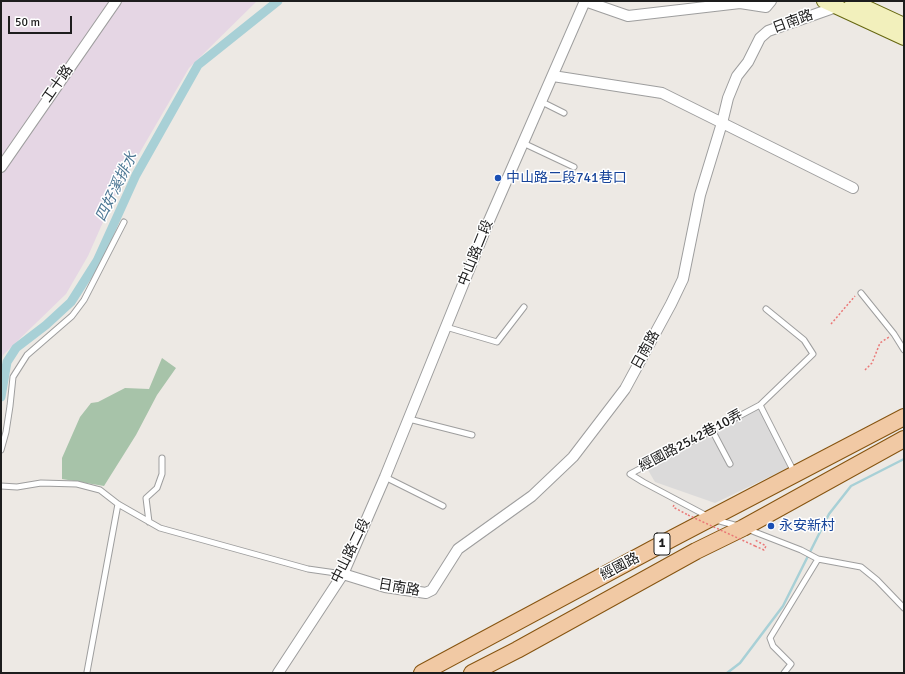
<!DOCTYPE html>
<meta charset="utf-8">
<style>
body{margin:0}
#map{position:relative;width:905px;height:674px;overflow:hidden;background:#ede9e4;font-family:Signika,sans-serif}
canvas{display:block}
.frame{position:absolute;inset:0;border:2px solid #1d1d1d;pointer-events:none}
.scale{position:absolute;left:8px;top:16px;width:64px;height:18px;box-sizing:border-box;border:2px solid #1d1d1d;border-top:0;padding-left:5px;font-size:12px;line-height:14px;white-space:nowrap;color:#1d1d1d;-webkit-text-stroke:3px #fff;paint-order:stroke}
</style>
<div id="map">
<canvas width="905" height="674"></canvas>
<div class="frame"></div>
<div class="scale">50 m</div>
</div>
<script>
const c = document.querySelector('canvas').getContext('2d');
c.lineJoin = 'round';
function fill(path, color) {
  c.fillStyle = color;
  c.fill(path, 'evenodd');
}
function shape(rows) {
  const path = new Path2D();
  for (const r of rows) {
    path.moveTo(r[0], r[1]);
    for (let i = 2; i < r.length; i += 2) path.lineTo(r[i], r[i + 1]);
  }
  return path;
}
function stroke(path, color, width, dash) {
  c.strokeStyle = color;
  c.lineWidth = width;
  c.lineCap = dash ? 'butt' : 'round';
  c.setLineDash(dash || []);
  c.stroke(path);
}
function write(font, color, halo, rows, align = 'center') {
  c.font = font + ' Signika,"Noto Sans TC",sans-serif';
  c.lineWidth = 3;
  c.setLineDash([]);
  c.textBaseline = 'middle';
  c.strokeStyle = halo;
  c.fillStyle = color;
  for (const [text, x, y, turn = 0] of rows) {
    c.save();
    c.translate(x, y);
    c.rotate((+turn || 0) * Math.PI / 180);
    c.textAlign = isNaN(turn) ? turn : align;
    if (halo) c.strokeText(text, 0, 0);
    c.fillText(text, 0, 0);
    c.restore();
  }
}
const residential = shape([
 [761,407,790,467,715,503,655,482,648,470]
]);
const industrial = shape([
 [1,1,257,1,189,68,115,195,88,256,66,294,3,355,1,361]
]);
const cemetery = shape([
 [162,358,176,368,157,395,136,435,104,486,62,479,62,458,80,417,91,403,98,402,125,388,149,389]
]);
const stream = shape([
 [727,673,740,663,783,606,829,514,851,486,904,459]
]);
const canal = shape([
 [1,397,7,362,16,348,46,325,71,302,97,261,136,175,198,65,278,1]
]);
const path = shape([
 [831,324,855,296],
 [865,370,872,363,880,343,889,337],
 [674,505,673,507,688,515],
 [755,546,764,550,766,546,755,540]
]);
const lane = shape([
 [542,102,564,113],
 [523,143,574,167],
 [861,293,894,334,904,350],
 [446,327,497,342,524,307],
 [760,405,813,354,804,340,766,309],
 [409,419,472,435],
 [712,430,730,464],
 [1,450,6,432,10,406,13,377,27,355,72,316,84,300,124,222],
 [385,477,443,506],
 [1,486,17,487,41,483,77,484,100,490,118,504,160,528,308,569,343,574],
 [707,516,643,482,630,474,760,405,794,472],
 [716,520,738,526],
 [149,522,146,498,157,488,162,474,162,458],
 [747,529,801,550,818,559,861,567,877,580,904,608],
 [87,672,118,504],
 [784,673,791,664,773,646,770,638,818,559]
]);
const street = shape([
 [585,1,628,16,740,3,766,7,771,1],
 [553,76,662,93,853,188],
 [1,167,116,1],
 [343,574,385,587,426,593,432,590,458,549,532,496,573,457,625,389,671,304,683,279,700,195,722,123,728,98,737,76,748,62,760,38,768,31,836,7],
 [278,673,343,574,385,477,488,223,585,1]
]);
const secondary = shape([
 [824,1,904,38],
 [852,1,904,25]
]);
const primary = shape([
 [422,673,673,538,904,417],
 [472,673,517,650,696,551,743,528,904,439]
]);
const pathBridge = shape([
 [688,515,755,546]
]);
const markers = [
 [498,178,4,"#1a4fb4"],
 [771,526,4,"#1a4fb4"]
];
const shields = [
 [662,544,16]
];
const shieldNames = [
 ["1",662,544]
];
const streetNames = [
 ["日南路",793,22,-20],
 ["工十路",58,84,-55],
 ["中山路二段",476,253,-68],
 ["日南路",646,350,-61],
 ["經國路2542巷10弄",691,441,-28],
 ["中山路二段",351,551,-64],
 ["經國路",620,567,-28],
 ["日南路",399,588,10]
];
const transitNames = [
 ["中山路二段741巷口",506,178],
 ["永安新村",779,526]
];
const waterNames = [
 ["四好溪排水",117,187,-64]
];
fill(residential, '#dbdada');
fill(industrial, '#e5d6e4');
fill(cemetery, '#a7c3a9');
stroke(stream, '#a8d0d6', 2.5);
stroke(canal, '#a8d0d6', 9);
stroke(lane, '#9e9e9e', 7);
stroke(street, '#9e9e9e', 12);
stroke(secondary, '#666710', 16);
stroke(primary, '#865410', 18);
stroke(path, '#ea7877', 1.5, [2, 2]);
stroke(lane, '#fff', 5);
stroke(street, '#fff', 10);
stroke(secondary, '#f2f0bc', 14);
stroke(primary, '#f1c9a4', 16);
stroke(pathBridge, '#ea7877', 1.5, [2, 2]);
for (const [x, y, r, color] of markers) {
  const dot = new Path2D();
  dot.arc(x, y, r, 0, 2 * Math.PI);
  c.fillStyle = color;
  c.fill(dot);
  stroke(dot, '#fff', 1.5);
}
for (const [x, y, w] of shields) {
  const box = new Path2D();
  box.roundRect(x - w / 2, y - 11, w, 22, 3);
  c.fillStyle = '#fff';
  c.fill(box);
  stroke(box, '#1d1d1d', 1);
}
write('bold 13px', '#1d1d1d', null, shieldNames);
write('14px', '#1d1d1d', '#fff', streetNames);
write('14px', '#164399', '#fff', transitNames, 'left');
write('italic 15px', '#4d7794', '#fff', waterNames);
</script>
